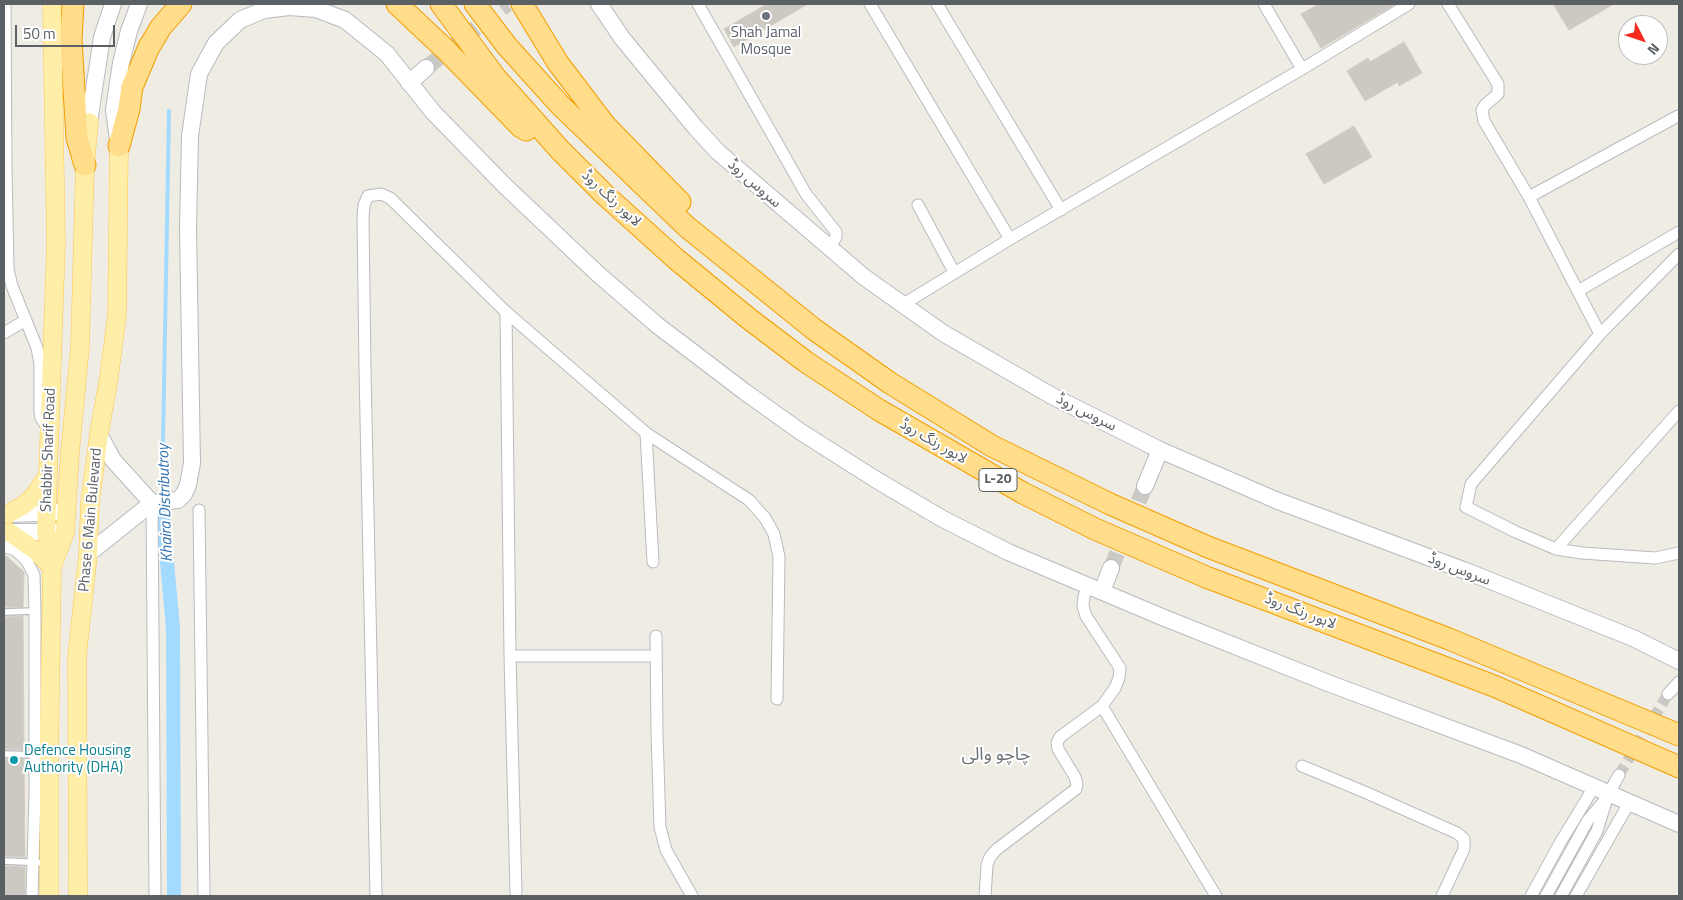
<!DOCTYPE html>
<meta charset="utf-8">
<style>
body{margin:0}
#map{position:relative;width:1683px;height:900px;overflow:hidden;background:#efece3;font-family:"Titillium Web",sans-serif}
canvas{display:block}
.frame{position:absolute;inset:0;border:5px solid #5b6065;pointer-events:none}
.north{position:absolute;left:1618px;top:15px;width:50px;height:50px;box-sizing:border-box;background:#fff;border:1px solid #bdbfc1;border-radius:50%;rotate:131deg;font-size:14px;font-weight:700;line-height:20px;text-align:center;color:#5b6065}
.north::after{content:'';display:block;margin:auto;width:18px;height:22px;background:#f82a20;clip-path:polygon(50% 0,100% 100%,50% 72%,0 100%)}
.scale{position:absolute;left:15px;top:25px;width:100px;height:22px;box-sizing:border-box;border:2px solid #5b6065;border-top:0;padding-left:6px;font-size:15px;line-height:18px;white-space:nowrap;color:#5b6065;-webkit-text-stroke:4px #fff;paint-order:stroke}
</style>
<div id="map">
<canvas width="1683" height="900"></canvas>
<div class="frame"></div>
<div class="north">N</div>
<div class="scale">50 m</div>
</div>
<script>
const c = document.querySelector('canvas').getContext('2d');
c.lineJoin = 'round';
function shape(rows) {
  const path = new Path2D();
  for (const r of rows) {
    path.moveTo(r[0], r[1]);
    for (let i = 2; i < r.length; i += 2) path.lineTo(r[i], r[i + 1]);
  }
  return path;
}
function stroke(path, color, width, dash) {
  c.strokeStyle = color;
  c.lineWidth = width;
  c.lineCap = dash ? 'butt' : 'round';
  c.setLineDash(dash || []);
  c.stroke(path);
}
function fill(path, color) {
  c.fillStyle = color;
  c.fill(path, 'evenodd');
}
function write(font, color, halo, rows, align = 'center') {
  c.font = font + ' "Titillium Web","Noto Sans Arabic",sans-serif';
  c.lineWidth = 4;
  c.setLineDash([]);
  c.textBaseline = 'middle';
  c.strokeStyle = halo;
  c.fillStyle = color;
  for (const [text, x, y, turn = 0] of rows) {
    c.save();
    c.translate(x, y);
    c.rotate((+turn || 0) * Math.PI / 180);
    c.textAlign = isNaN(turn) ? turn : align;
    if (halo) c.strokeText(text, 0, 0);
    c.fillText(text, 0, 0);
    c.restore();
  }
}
const stream = shape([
 [162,497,169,111]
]);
const canal = shape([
 [162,507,173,628,174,896]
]);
const building = shape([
 [767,4,808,4,734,47,724,29,767,4],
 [1319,4,1395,4,1321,48,1301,14,1319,4],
 [1553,4,1614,4,1569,30,1553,4],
 [1404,42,1422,73,1399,86,1398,82,1365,101,1347,71,1368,58,1370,62,1404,42],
 [1354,126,1372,157,1324,184,1306,154,1354,126],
 [4,554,24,572,23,607,4,607,4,554],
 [23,616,24,750,4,749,4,617,23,616],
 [4,759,24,759,25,857,4,856,4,759],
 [4,866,25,867,25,896,4,896,4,866]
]);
const streetTunnel = shape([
 [1619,775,1668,694]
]);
const secondaryTunnel = shape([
 [426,68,507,4],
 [1111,568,1145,486]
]);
const lane = shape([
 [4,612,35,611],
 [4,754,37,755],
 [4,861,47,863]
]);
const street = shape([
 [5,4,6,166,8,269,12,286,37,348,40,364,40,412,41,418,49,430],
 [698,4,806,194,836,232,836,237,829,248],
 [870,4,1010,239],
 [937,4,1061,210],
 [1264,4,1302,69],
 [1448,4,1498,84,1498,94,1485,105,1482,110,1484,121,1529,197,1600,334],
 [1529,197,1678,116],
 [918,205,954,272],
 [1679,254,1600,334,1471,484,1466,507,1516,532,1556,549,1582,553,1655,558,1679,553],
 [1578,291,1679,232],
 [902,305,1010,239,1302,69,1409,4],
 [506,312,510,656,516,892],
 [4,333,26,320],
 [646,433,653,562],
 [152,503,155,896],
 [199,510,204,896],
 [4,546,15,550,22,556,27,561,34,575,35,611,35,796,32,896],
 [1556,549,1679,411],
 [1088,586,1084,596,1083,606,1086,616,1120,668,1119,678,1115,688,1102,706,1216,896],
 [656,636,657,733,660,827,666,850,692,896],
 [510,656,656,656],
 [1668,694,1679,682],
 [1302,766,1367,793,1457,833,1464,839,1464,849,1442,896],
 [376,896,365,369,363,218,364,205,368,196,381,194,390,198,506,312,646,433,749,500,765,518,774,534,779,557,777,699],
 [985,896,987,865,990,857,996,850,1076,789,1077,784,1075,777,1058,749,1057,743,1060,737,1102,706],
 [1531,896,1560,843,1594,787],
 [1546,896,1588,820,1605,800],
 [1561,896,1597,831,1608,795,1619,775],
 [1576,896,1629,803]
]);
const secondary = shape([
 [599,4,622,38,695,127,718,152,864,277,943,333,1052,396,1160,450,1278,501,1471,573,1633,638,1679,661],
 [409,83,426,68],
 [89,122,102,37,113,4],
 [118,140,114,110,121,63,129,31,139,4],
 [99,434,113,460,152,503,178,500,184,494,188,485,192,463,188,228,190,136,199,74,216,43,240,20,264,10,289,7,316,9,345,20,387,54,433,112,504,185,598,274,657,325,745,392,801,432,875,479,941,518,1008,552,1162,617,1328,683,1521,755,1679,824],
 [1145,486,1160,450],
 [6,514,66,512],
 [4,532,59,532],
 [88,554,152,503],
 [1102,591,1111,568]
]);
const primary = shape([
 [8,514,24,505,31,499,37,492,48,475],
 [9,532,36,551,52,567],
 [52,567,65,532,70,452,80,347,85,165,89,122],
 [49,896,49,756,52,567,46,532,56,244,52,4],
 [78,896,77,657,88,554,90,502,99,434,109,377,117,315,119,146]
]);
const highway = shape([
 [73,4,71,40,77,138,85,165],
 [397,4,446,50,521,127,526,130],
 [441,4,496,78,560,150,605,195,676,259,748,318,806,362,879,410,1023,493,1095,529,1206,577,1494,686,1679,767],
 [475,4,506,45,560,105,687,227,815,330,890,383,992,446,1110,504,1208,547,1449,639,1679,735],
 [522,4,558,63,605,125,680,202],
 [119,146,129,109,132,87,149,47,161,27,181,4]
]);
const markers = [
 [766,16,5,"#6b7280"],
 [14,760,5,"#0f9aa8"]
];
const shields = [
 [998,480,38]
];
const shieldNames = [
 ["L-20",998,480]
];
const worshipNames = [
 ["Shah Jamal",766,33],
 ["Mosque",766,50]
];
const streetNames = [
 ["سروس روڈ",754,184,41],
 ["لاہور رنگ روڈ",611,199,43],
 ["سروس روڈ",1086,413,27],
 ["لاہور رنگ روڈ",933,442,30],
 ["Shabbir Sharif Road",49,450,-88],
 ["Phase 6 Main Bulevard",91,520,-85],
 ["سروس روڈ",1459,570,21],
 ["لاہور رنگ روڈ",1300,612,21]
];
const cultureNames = [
 ["Defence Housing",24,751],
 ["Authority (DHA)",24,768]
];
const waterNames = [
 ["Khaira Distributroy",166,503,-92]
];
const quarterNames = [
 ["چاچو والی",996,756]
];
stroke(stream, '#a3daff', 4);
stroke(canal, '#a3daff', 14);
fill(building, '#ccc8c2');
stroke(building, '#d4cdc0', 1);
stroke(streetTunnel, '#cac9c4', 11, [11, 5.5]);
stroke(secondaryTunnel, '#cac9c4', 16, [16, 8]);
stroke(lane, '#b8bbc0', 8);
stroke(street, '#b8bbc0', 13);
stroke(secondary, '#b6bac0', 18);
stroke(primary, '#fdc64e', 19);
stroke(highway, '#f29e00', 23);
stroke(lane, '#fff', 5.5);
stroke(street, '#fff', 11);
stroke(secondary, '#fff', 16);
stroke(primary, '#ffeea8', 18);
stroke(highway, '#ffdd8a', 21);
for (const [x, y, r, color] of markers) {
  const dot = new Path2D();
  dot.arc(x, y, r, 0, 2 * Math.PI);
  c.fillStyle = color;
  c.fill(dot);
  stroke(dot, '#fff', 2);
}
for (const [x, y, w] of shields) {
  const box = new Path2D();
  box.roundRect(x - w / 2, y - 11.5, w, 23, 4);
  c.fillStyle = '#fff';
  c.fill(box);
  stroke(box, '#5b6065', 1);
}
write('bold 14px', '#5b6065', null, shieldNames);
write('15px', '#5b616d', '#fff', worshipNames);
write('15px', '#5b6065', '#fff', streetNames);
write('15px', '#0d838f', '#fff', cultureNames, 'left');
write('italic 16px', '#3575b1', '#fff', waterNames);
write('18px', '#6c7277', '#fff', quarterNames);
</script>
